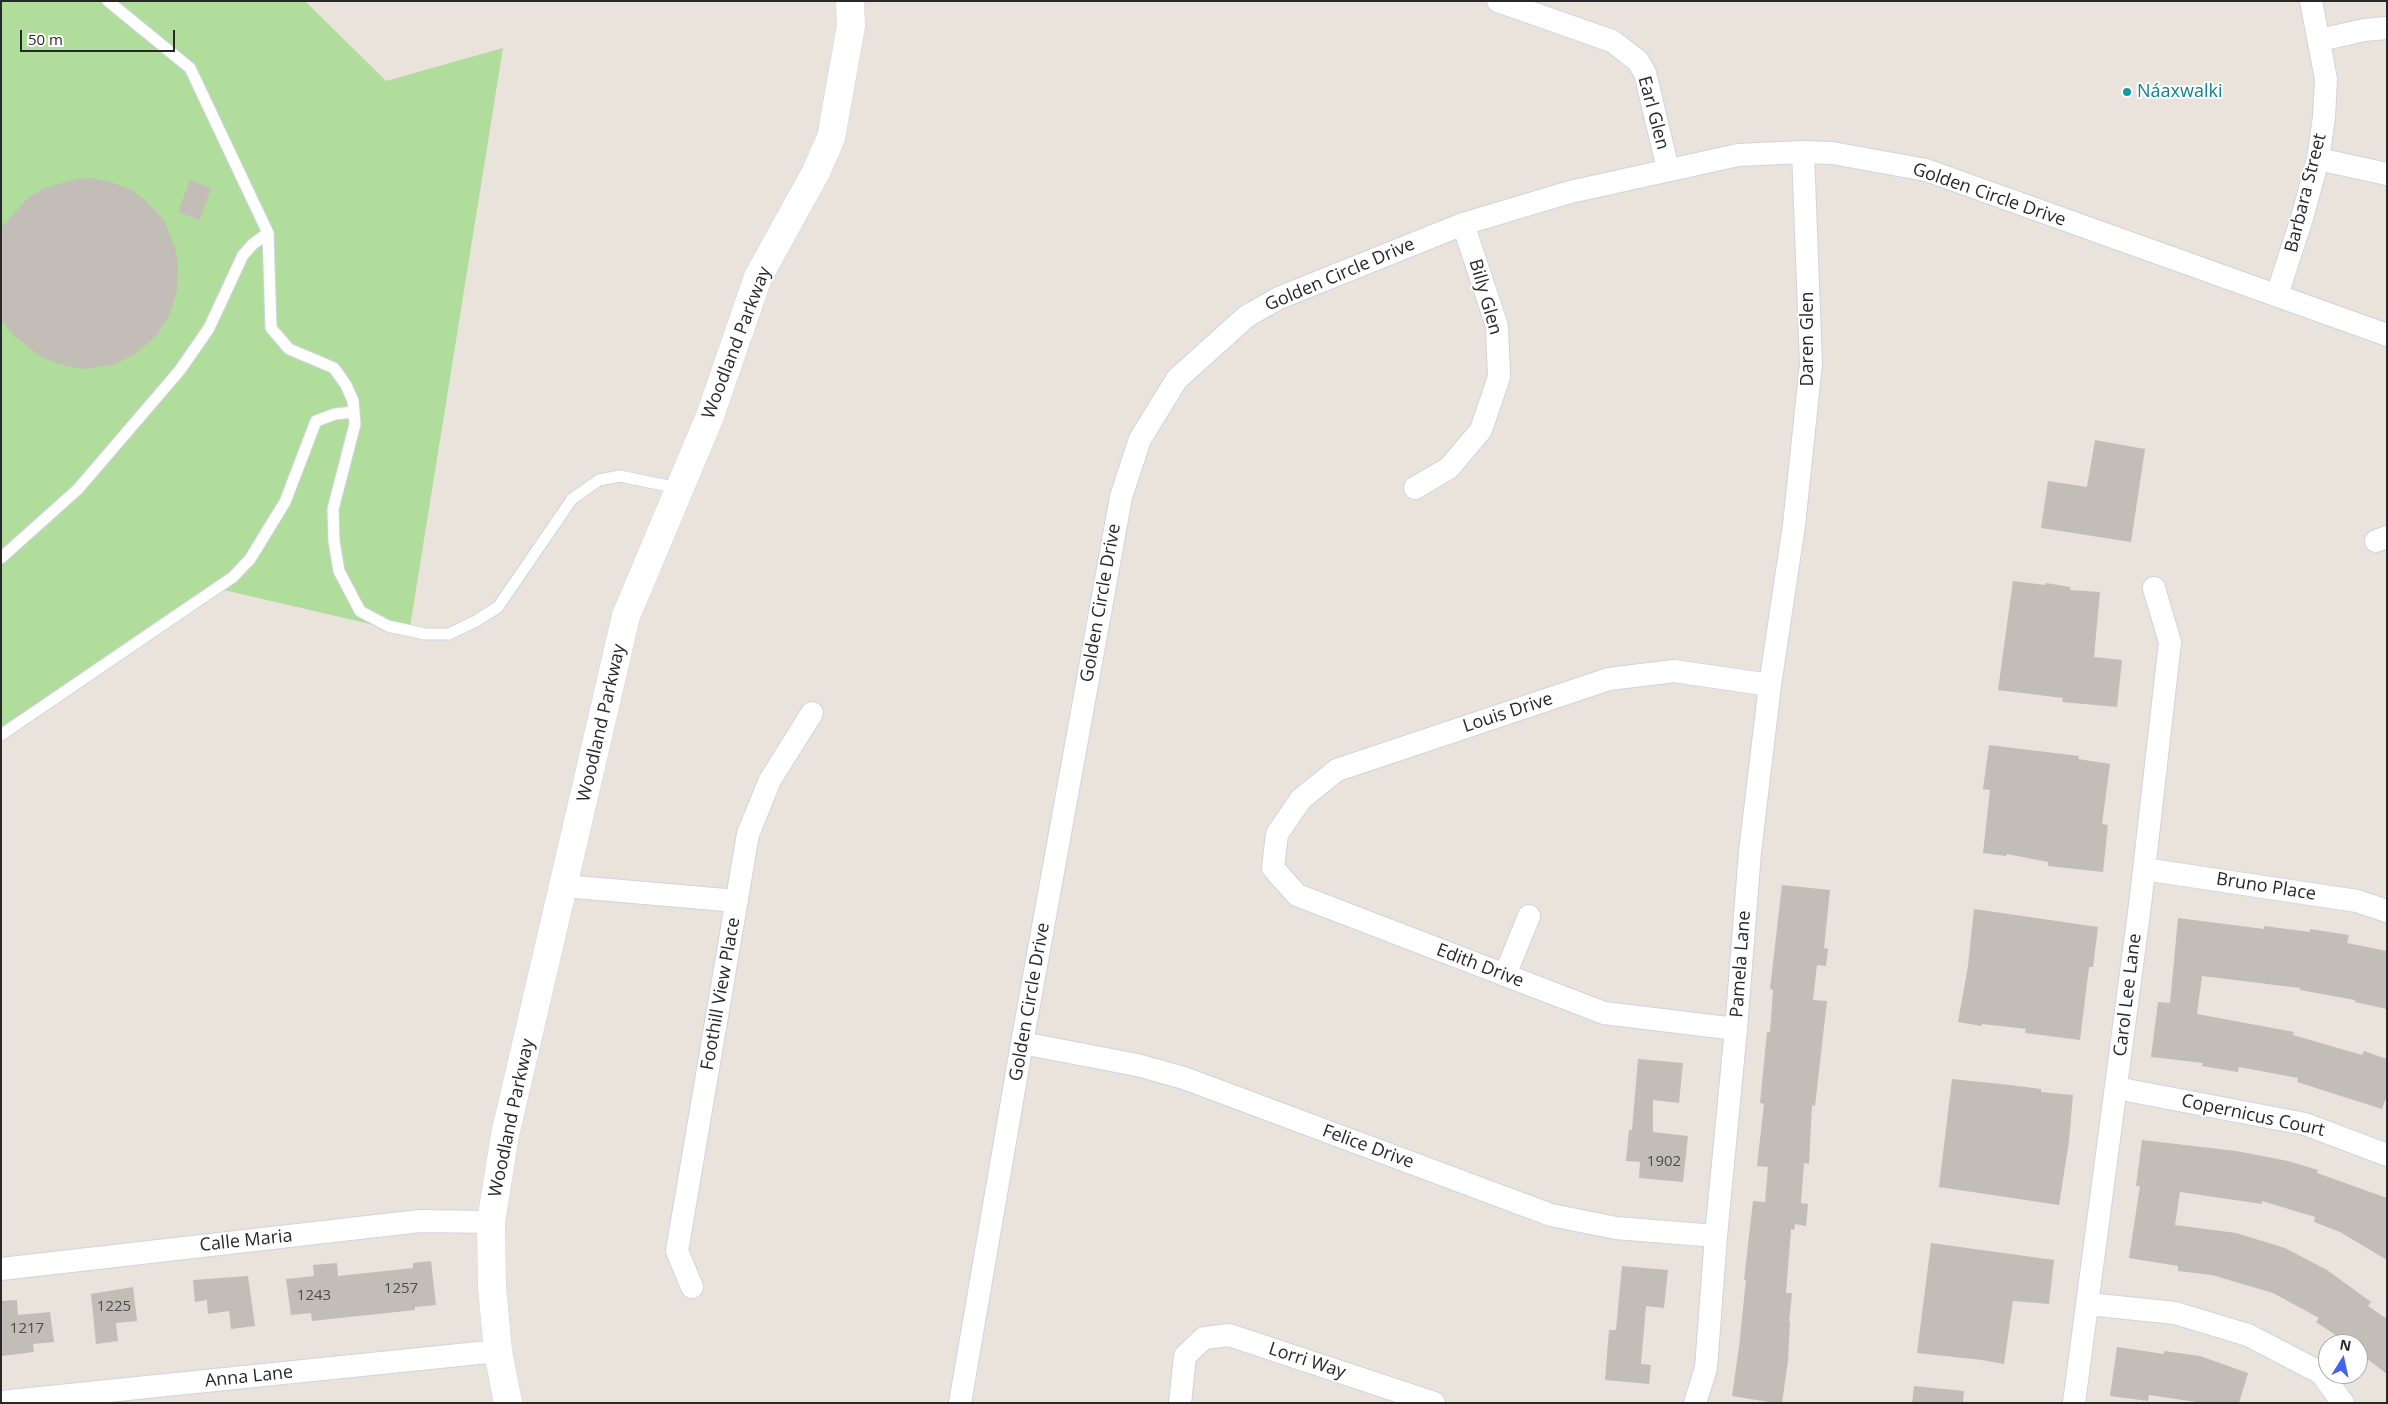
<!DOCTYPE html>
<meta charset="utf-8">
<style>
body{margin:0}
#map{position:relative;width:2388px;height:1404px;overflow:hidden;background:#eae3db;font-family:"Open Sans",sans-serif}
canvas{display:block}
.frame{position:absolute;inset:0;border:2px solid #282828;pointer-events:none}
.north{position:absolute;left:2318px;top:1334px;width:50px;height:50px;box-sizing:border-box;background:#fff;border:1px solid #a9a9a9;border-radius:50%;rotate:10deg;font-size:14px;font-weight:700;line-height:20px;text-align:center;color:#282828}
.north::after{content:'';display:block;margin:auto;width:18px;height:22px;background:#4562ed;clip-path:polygon(50% 0,100% 100%,50% 72%,0 100%)}
.scale{position:absolute;left:20px;top:30px;width:155px;height:22px;box-sizing:border-box;border:2px solid #282828;border-top:0;padding-left:6px;font-size:15px;line-height:18px;white-space:nowrap;color:#282828;-webkit-text-stroke:4px #fff;paint-order:stroke}
</style>
<div id="map">
<canvas width="2388" height="1404"></canvas>
<div class="frame"></div>
<div class="north">N</div>
<div class="scale">50 m</div>
</div>
<script>
const c = document.querySelector('canvas').getContext('2d');
c.lineJoin = 'round';
function fill(path, color) {
  c.fillStyle = color;
  c.fill(path, 'evenodd');
}
function shape(rows) {
  const path = new Path2D();
  for (const r of rows) {
    path.moveTo(r[0], r[1]);
    for (let i = 2; i < r.length; i += 2) path.lineTo(r[i], r[i + 1]);
  }
  return path;
}
function stroke(path, color, width, dash) {
  c.strokeStyle = color;
  c.lineWidth = width;
  c.lineCap = dash ? 'butt' : 'round';
  c.setLineDash(dash || []);
  c.stroke(path);
}
function write(font, color, halo, rows, align = 'center') {
  c.font = font + ' "Open Sans",sans-serif';
  c.lineWidth = 4;
  c.setLineDash([]);
  c.textBaseline = 'middle';
  c.strokeStyle = halo;
  c.fillStyle = color;
  for (const [text, x, y, turn = 0] of rows) {
    c.save();
    c.translate(x, y);
    c.rotate((+turn || 0) * Math.PI / 180);
    c.textAlign = isNaN(turn) ? turn : align;
    if (halo) c.strokeText(text, 0, 0);
    c.fillText(text, 0, 0);
    c.restore();
  }
}
const green = shape([
 [1,1,305,1,386,81,503,48,409,633,215,588,1,736]
]);
const building = shape([
 [92,178,108,181,129,189,145,200,164,220,175,248,178,266,177,290,170,314,155,337,134,355,113,365,82,369,58,364,40,356,13,335,1,319,1,228,28,198,45,188,76,179],
 [190,180,211,188,200,220,178,212],
 [2095,440,2145,449,2131,542,2041,528,2048,481,2087,487],
 [2013,581,2045,585,2046,583,2070,587,2070,590,2100,592,2094,657,2122,660,2117,707,2062,702,2063,698,1998,690],
 [1989,745,2079,756,2078,759,2110,764,2102,824,2108,825,2103,872,2048,866,2048,862,2007,854,2006,856,1983,853,1990,790,1983,789],
 [1782,885,1830,890,1824,948,1828,949,1826,966,1817,965,1813,1000,1827,1001,1815,1106,1812,1105,1809,1164,1804,1163,1801,1203,1808,1204,1806,1226,1795,1224,1794,1230,1791,1229,1786,1293,1792,1293,1789,1322,1790,1322,1788,1361,1782,1403,1775,1403,1732,1396,1739,1347,1746,1280,1744,1280,1753,1201,1765,1202,1768,1167,1757,1166,1764,1104,1760,1103,1767,1032,1770,1032,1773,990,1770,989],
 [1974,909,2098,927,2093,967,2089,967,2080,1040,2025,1033,2026,1029,1982,1024,1982,1026,1958,1022,1968,966],
 [2178,918,2264,929,2264,926,2310,932,2310,929,2349,935,2347,943,2387,951,2387,1009,2355,1002,2355,1000,2300,990,2300,988,2202,976,2197,1014,2294,1032,2293,1035,2362,1055,2364,1051,2387,1059,2387,1095,2382,1109,2297,1082,2298,1078,2239,1067,2238,1072,2202,1066,2203,1063,2151,1057,2158,1002,2170,1003],
 [1638,1059,1683,1063,1679,1103,1653,1100,1653,1132,1688,1136,1683,1182,1639,1178,1640,1162,1626,1161,1629,1130,1632,1130],
 [1952,1079,2010,1085,2041,1089,2041,1092,2073,1095,2069,1141,2059,1205,1939,1187],
 [2142,1140,2236,1151,2288,1161,2318,1170,2317,1173,2387,1198,2387,1260,2340,1232,2314,1222,2315,1217,2262,1201,2262,1204,2180,1192,2175,1225,2236,1233,2285,1248,2327,1270,2371,1302,2368,1306,2387,1319,2387,1374,2358,1352,2358,1344,2349,1344,2316,1322,2319,1318,2273,1293,2212,1275,2178,1271,2178,1266,2129,1258,2140,1186,2136,1186],
 [1931,1243,2054,1260,2049,1304,2013,1301,2004,1364,1982,1360,1917,1353],
 [431,1261,436,1305,415,1307,415,1310,312,1321,311,1313,291,1315,286,1279,314,1276,313,1265,337,1263,338,1276,413,1268,413,1263],
 [1622,1266,1668,1270,1664,1308,1646,1306,1641,1364,1651,1365,1649,1384,1605,1380,1609,1330,1616,1330],
 [248,1276,255,1326,231,1329,229,1311,208,1314,207,1300,195,1302,193,1280],
 [133,1287,137,1321,116,1323,118,1341,96,1344,91,1294],
 [17,1300,18,1315,50,1312,54,1342,33,1344,34,1352,2,1356,1,1301],
 [2117,1347,2164,1354,2164,1351,2200,1356,2248,1373,2239,1403,2203,1403,2149,1395,2148,1401,2110,1396],
 [1914,1386,1964,1391,1963,1403,1912,1403]
]);
const lane = shape([
 [108,1,190,68,268,233,271,328,289,349,334,368,346,385,353,401,355,424,333,509,334,541,339,571,360,611,388,626,425,634,449,634,476,621,498,607,572,499,599,480,620,476,678,488],
 [1,558,78,489,180,370,209,328,243,255,253,244,268,233],
 [1,735,233,577,250,559,285,502,316,421,335,414,354,412]
]);
const street = shape([
 [1498,1,1612,41,1638,61,1645,73,1668,169],
 [2320,40,2364,30,2387,28],
 [2318,159,2387,174],
 [2277,295,2302,218,2318,159,2324,117,2326,79,2311,1],
 [1415,488,1449,468,1481,430,1499,377,1497,326,1463,224],
 [2376,541,2387,537],
 [2144,869,2357,901,2387,911],
 [564,886,737,901],
 [1505,975,1529,916],
 [1736,1029,1604,1013,1297,895,1273,868,1277,834,1301,799,1337,770,1609,679,1674,671,1770,685],
 [1022,1043,1137,1065,1184,1078,1551,1215,1616,1228,1716,1236],
 [2116,1088,2305,1124,2387,1155],
 [1,1269,420,1221,491,1222],
 [692,1287,677,1251,748,834,770,780,812,713],
 [2088,1304,2175,1313,2248,1335,2321,1373,2343,1403],
 [1,1402,498,1351],
 [960,1403,1022,1043,1121,497,1140,439,1177,379,1247,316,1279,298,1463,224,1570,192,1738,155,1803,152,1832,153,1926,170,2387,335],
 [1180,1403,1185,1356,1204,1338,1229,1335,1434,1403],
 [1695,1403,1706,1368,1716,1236,1736,1029,1750,852,1770,685,1794,525,1811,364,1803,152],
 [2074,1403,2140,905,2170,642,2154,588]
]);
const secondary = shape([
 [508,1403,498,1351,492,1287,491,1222,505,1135,626,616,710,416,758,277,816,172,831,138,851,26,850,1]
]);
const markers = [
 [2127,92,5,"#0f9aa8"]
];
const numberNames = [
 ["1902",1664,1162],
 ["1257",401,1289],
 ["1243",314,1296],
 ["1225",114,1307],
 ["1217",27,1329]
];
const cultureNames = [
 ["Náaxwalki",2137,92]
];
const streetNames = [
 ["Earl Glen",1653,113,75],
 ["Barbara Street",2306,193,-76],
 ["Golden Circle Drive",1989,195,19],
 ["Golden Circle Drive",1340,275,-23],
 ["Billy Glen",1485,297,74],
 ["Daren Glen",1808,339,-90],
 ["Woodland Parkway",737,343,-69],
 ["Golden Circle Drive",1101,603,-80],
 ["Louis Drive",1508,713,-18],
 ["Woodland Parkway",602,723,-77],
 ["Bruno Place",2266,887,9],
 ["Pamela Lane",1741,964,-86],
 ["Edith Drive",1480,966,21],
 ["Foothill View Place",721,994,-80],
 ["Carol Lee Lane",2128,995,-83],
 ["Golden Circle Drive",1030,1002,-80],
 ["Copernicus Court",2253,1116,12],
 ["Woodland Parkway",512,1118,-78],
 ["Felice Drive",1368,1147,20],
 ["Calle Maria",246,1241,-6],
 ["Lorri Way",1307,1361,18],
 ["Anna Lane",249,1377,-6]
];
fill(green, '#b0dd9b');
fill(building, '#c2bdb7');
stroke(lane, '#d0d3e0', 13);
stroke(street, '#d0d3e0', 24);
stroke(secondary, '#d0d3e0', 29);
stroke(lane, '#fff', 11);
stroke(street, '#fff', 22);
stroke(secondary, '#fff', 28);
for (const [x, y, r, color] of markers) {
  const dot = new Path2D();
  dot.arc(x, y, r, 0, 2 * Math.PI);
  c.fillStyle = color;
  c.fill(dot);
  stroke(dot, '#fff', 2);
}
write('15px', '#4e4d4c', null, numberNames);
write('18px', '#0d838f', '#fff', cultureNames, 'left');
write('18px', '#282828', '#fff', streetNames);
</script>
